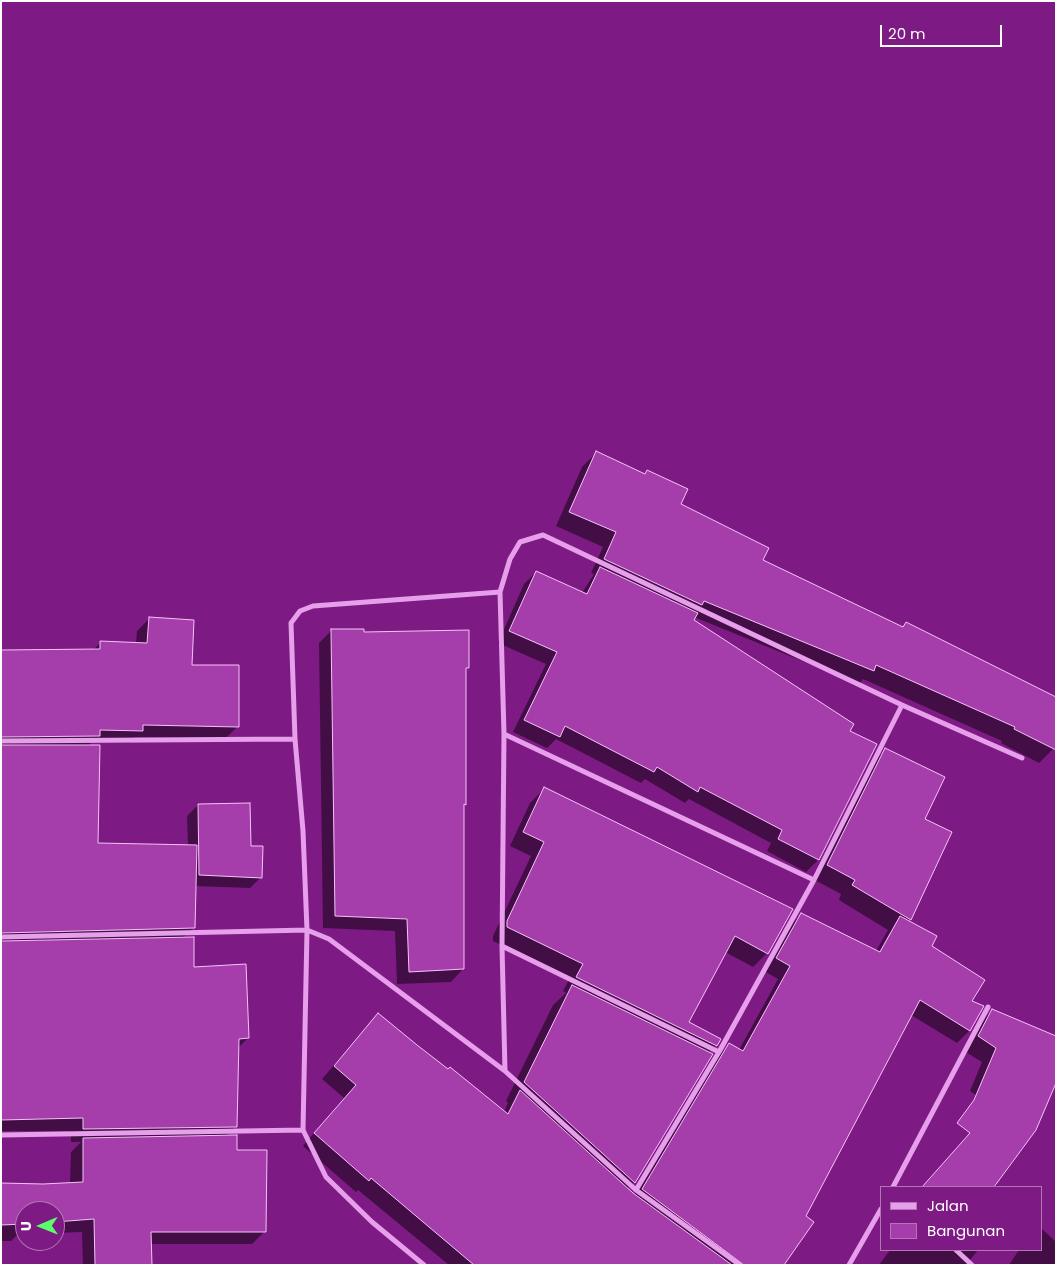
<!DOCTYPE html>
<style>
body{margin:0}
#map{position:relative;width:1057px;height:1266px;overflow:hidden;background:#7e1a83;font-family:Poppins,sans-serif}
canvas{display:block}
.frame{position:absolute;inset:0;border:2px solid #fff;pointer-events:none}
.legend{position:absolute;left:880px;top:1186px;width:162px;height:65px;box-sizing:border-box;background:#7e1a83;border:1px solid #b276b5;margin:0;padding:6px 9px;list-style:none;font-size:15px;color:#fff}
.legend li{display:flex;align-items:center;gap:10px;height:25px}
.legend b{width:25px;border:1px solid #b276b5}
.north{position:absolute;left:15px;top:1201px;width:50px;height:50px;box-sizing:border-box;background:#7e1a83;border:1px solid #b276b5;border-radius:50%;rotate:269deg;font-size:14px;font-weight:700;line-height:20px;text-align:center;color:#fff}
.north::after{content:'';display:block;margin:auto;width:18px;height:22px;background:#5afe6b;clip-path:polygon(50% 0,100% 100%,50% 72%,0 100%)}
.scale{position:absolute;left:880px;top:25px;width:122px;height:22px;box-sizing:border-box;border:2px solid #fff;border-top:0;padding-left:6px;font-size:15px;line-height:18px;white-space:nowrap;color:#fff;-webkit-text-stroke:4px #7e1a83;paint-order:stroke}
</style>
<div id="map">
<canvas width="1057" height="1266"></canvas>
<div class="frame"></div>
<ul class="legend">
<li><b style="height:6px;background:#e79eeb"></b>Jalan</li>
<li><b style="height:14px;background:#a53eaa"></b>Bangunan</li>
</ul>
<div class="north">U</div>
<div class="scale">20 m</div>
</div>
<script>
const c = document.querySelector('canvas').getContext('2d');
c.lineJoin = 'round';
function fill(path, color) {
  c.fillStyle = color;
  c.fill(path, 'evenodd');
}
function shape(rows) {
  const path = new Path2D();
  for (const r of rows) {
    path.moveTo(r[0], r[1]);
    for (let i = 2; i < r.length; i += 2) path.lineTo(r[i], r[i + 1]);
  }
  return path;
}
function stroke(path, color, width, dash) {
  c.strokeStyle = color;
  c.lineWidth = width;
  c.lineCap = dash ? 'butt' : 'round';
  c.setLineDash(dash || []);
  c.stroke(path);
}
const shadow = shape([
 [596,453,643,475,647,471,679,504,761,560,902,628,906,623,1056,699,1056,751,1053,749,1039,763,1001,743,1002,741,863,679,859,684,694,617,692,621,848,731,876,745,818,860,806,872,767,851,771,843,689,799,685,803,645,779,641,783,556,739,547,748,513,732,546,664,498,643,524,584,536,572,582,593,594,574,591,573,603,547,556,526,582,467],
 [149,619,191,666,238,726,225,739,135,737,129,743,91,743,86,748,1,749,1,651,93,650,100,643,136,644,137,631],
 [332,630,363,633,468,668,465,671,463,969,451,982,397,984,395,931,323,928,319,643],
 [886,750,923,820,950,833,908,922,930,946,970,1002,982,1007,969,1031,957,1043,911,1015,805,1216,782,1265,449,1265,358,1190,356,1192,303,1146,344,1098,322,1079,378,1014,416,1046,504,1112,508,1103,506,1101,553,1005,566,993,563,991,570,978,493,941,493,936,531,856,510,846,530,803,544,789,767,953,753,967,725,952,687,1022,716,1045,709,1053,711,1054,634,1182,627,1189,634,1195,717,1057,729,1045,739,1050,778,979,764,971,789,927,801,914,876,951,888,930,839,900,841,894,813,879,871,764],
 [890,932,893,932,879,958,876,957],
 [1,795,97,844,188,846,187,816,198,805,249,847,261,877,250,888,194,886,193,928,183,938,192,968,248,1038,237,1049,236,1126,225,1137,235,1151,265,1231,252,1244,150,1244,151,1265,83,1265,82,1232,55,1233,55,1211,25,1211,25,1235,16,1236,11,1241,1,1241,1,1184,70,1184,71,1152,81,1142,71,1142,71,1131,1,1131],
 [992,1011,1027,1129,970,1091,982,1062,964,1051,977,1025],
 [966,1137,998,1187,922,1187],
 [1041,1228,1056,1242,1056,1265,1009,1265,1019,1250,1041,1250],
 [890,1250,978,1250,966,1265,879,1265]
]);
const building = shape([
 [596,451,645,474,647,470,688,489,681,504,769,548,763,560,903,627,906,622,1056,697,1056,750,1014,729,1015,727,876,665,874,671,704,601,702,605,604,559,616,532,569,512,596,451],
 [600,567,698,613,694,620,854,724,850,731,877,744,819,860,778,839,782,830,700,787,698,792,657,767,654,772,565,726,560,737,524,720,557,652,509,631,536,571,587,594,600,567],
 [149,617,194,620,192,665,239,665,239,727,143,725,143,731,100,730,100,736,1,737,1,650,100,649,100,641,147,643,149,617],
 [331,629,364,629,364,632,469,630,469,668,466,668,466,805,464,804,464,969,409,972,407,919,335,916,331,629],
 [1,745,100,745,98,843,197,845,195,928,1,933,1,745],
 [885,748,945,777,925,819,952,832,911,920,852,885,855,880,827,865,885,748],
 [544,787,793,909,768,954,735,936,689,1022,721,1039,717,1046,576,977,583,964,507,927,507,921,544,842,523,832,544,787],
 [250,803,251,846,263,846,262,878,199,875,198,804,250,803],
 [801,913,880,952,900,916,937,936,932,946,985,980,972,1001,984,1006,970,1031,920,1000,806,1216,814,1222,784,1265,744,1265,642,1189,729,1043,743,1051,790,966,776,958,801,913],
 [194,937,194,967,246,964,249,1038,239,1039,237,1127,83,1129,83,1118,1,1120,1,941,194,937],
 [572,985,713,1054,635,1183,524,1082,572,985],
 [992,1009,1056,1036,1056,1083,1036,1130,994,1187,922,1187,970,1133,957,1123,974,1100,996,1048,978,1036,992,1009],
 [378,1013,417,1045,448,1069,450,1067,508,1114,520,1090,633,1193,732,1265,474,1265,371,1178,369,1181,314,1133,356,1085,334,1066,378,1013],
 [237,1135,237,1150,267,1150,266,1232,151,1232,152,1265,95,1265,94,1219,55,1222,55,1211,25,1211,25,1224,1,1225,1,1183,43,1184,83,1182,83,1138,237,1135]
]);
const street = shape([
 [500,592,510,559,520,542,543,535,902,705,814,880],
 [902,705,1022,758],
 [504,734,814,880,719,1052],
 [1,741,295,739],
 [1,937,307,930,329,939,505,1071,636,1190,740,1265],
 [502,946,719,1052,636,1190],
 [303,1130,307,930,303,831,295,739,291,623,300,611,313,606,500,592,504,734,502,946,505,1071],
 [1,1135,303,1130,326,1177,372,1222,424,1265],
 [893,1187,988,1007],
 [956,1250,972,1265],
 [849,1265,881,1209]
]);
fill(shadow, '#0007');
fill(building, '#a53eaa');
stroke(building, '#f5c3f8', 1);
stroke(street, '#e79eeb', 5);
</script>
